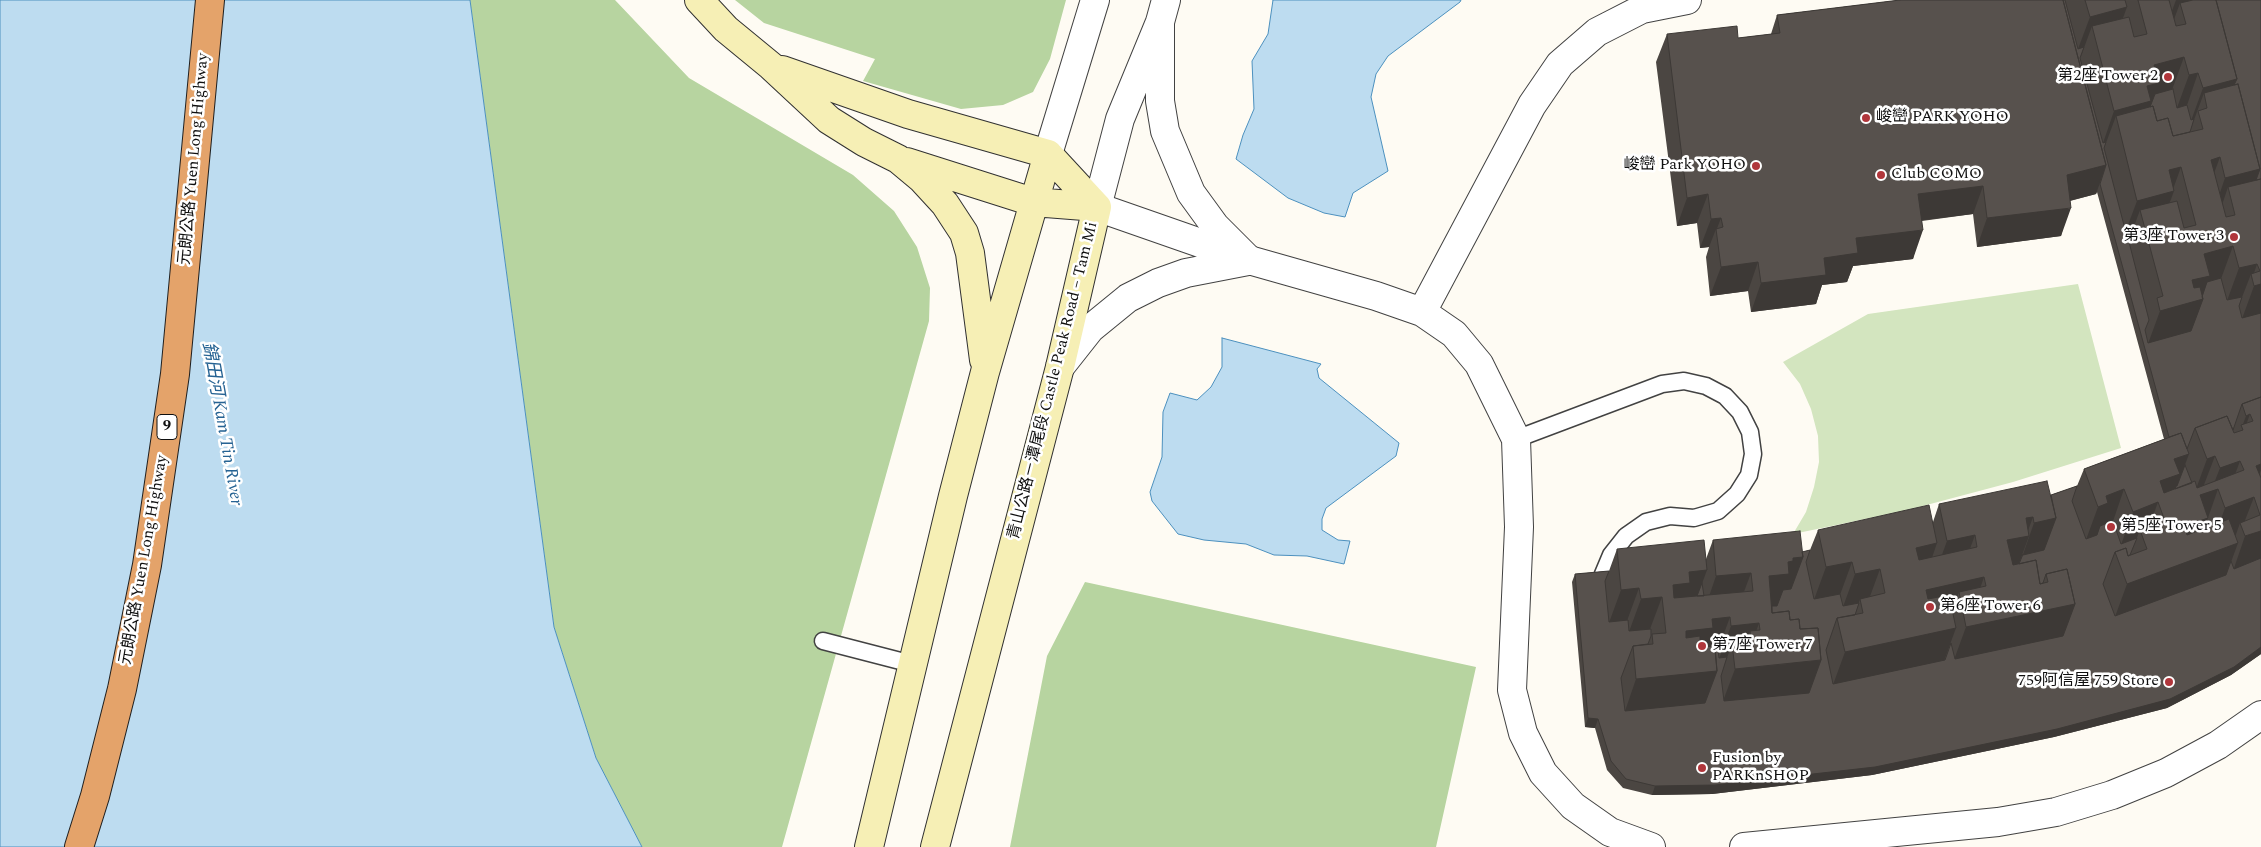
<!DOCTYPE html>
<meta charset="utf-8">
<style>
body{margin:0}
canvas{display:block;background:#fefbf3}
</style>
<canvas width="2261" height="847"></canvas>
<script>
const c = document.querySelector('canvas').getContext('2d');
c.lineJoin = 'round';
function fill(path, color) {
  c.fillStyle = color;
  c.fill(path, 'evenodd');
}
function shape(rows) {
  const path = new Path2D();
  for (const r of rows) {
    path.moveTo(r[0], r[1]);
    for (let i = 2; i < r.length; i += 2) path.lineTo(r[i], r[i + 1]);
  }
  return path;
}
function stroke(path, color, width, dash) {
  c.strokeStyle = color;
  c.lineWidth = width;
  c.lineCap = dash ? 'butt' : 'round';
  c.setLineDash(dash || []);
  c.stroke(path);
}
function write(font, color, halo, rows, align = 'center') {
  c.font = font + ' Spectral,"Noto Sans TC",serif';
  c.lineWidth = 5;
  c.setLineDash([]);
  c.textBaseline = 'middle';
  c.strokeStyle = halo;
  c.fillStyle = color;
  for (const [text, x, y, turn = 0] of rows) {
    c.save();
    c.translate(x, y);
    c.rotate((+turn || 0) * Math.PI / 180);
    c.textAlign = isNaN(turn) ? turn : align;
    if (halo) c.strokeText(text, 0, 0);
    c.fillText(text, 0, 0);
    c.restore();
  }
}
const green = shape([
 [2078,284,2121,448,2013,482,1904,511,1793,534,1806,512,1814,487,1819,462,1818,436,1811,409,1800,384,1783,362,1868,314]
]);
const forest = shape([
 [470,0,615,0,689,78,853,175,894,211,917,247,930,288,929,321,782,847,642,847,596,758,554,627],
 [735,0,1066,0,1050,59,1033,92,1003,105,961,109,863,81,875,59,764,23],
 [1085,582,1476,667,1436,847,1010,847,1047,656]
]);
const water = shape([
 [0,0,470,0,554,627,596,758,642,847,0,847,0,0],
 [1273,0,1461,0,1460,2,1388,56,1376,74,1371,97,1388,171,1353,193,1345,217,1324,213,1288,198,1236,159,1243,135,1254,109,1252,61,1268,34,1273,0],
 [1222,338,1321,364,1317,369,1319,378,1399,443,1396,456,1326,508,1322,519,1322,530,1338,540,1350,541,1344,564,1307,556,1274,555,1246,544,1204,540,1178,534,1152,501,1150,492,1162,457,1163,412,1170,393,1197,400,1211,387,1222,367,1222,338]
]);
const service = shape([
 [1516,439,1662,384,1684,381,1706,386,1725,396,1740,412,1750,432,1753,454,1749,475,1737,494,1718,511,1694,518,1670,516,1646,522,1626,536,1611,555,1603,574,1599,593],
 [823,641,912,664]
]);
const minor = shape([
 [1097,207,1249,260,1376,296,1422,312,1454,334,1479,364,1516,439,1519,527,1512,690,1523,733,1543,773,1573,806,1610,832,1651,847],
 [1422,312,1532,105,1560,64,1597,32,1642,9,1687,0],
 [1060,367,1090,329,1128,298,1158,283,1186,273,1248,261],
 [1744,847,1998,822,2056,812,2112,795,2166,773,2218,745,2261,715]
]);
const tertiary = shape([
 [1160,22,1160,101,1165,131,1191,193,1215,226,1249,260],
 [1048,154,1095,0],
 [1097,207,1120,119,1160,22,1166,0]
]);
const secondary = shape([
 [699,0,726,29,771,66,829,120,864,142,898,159,922,179,945,204,964,233,970,253,984,360],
 [782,70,908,114,1048,154,1097,207],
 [907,162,1033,202,1097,207],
 [869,847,953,496,985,372,1048,154],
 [935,847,1060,367,1097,207]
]);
const motorway = shape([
 [79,847,95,796,122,689,147,565,175,374,210,0]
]);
const wall = shape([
 [1900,0,2261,0,2261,654,2231,675,2167,708,2054,737,1872,775,1712,794,1652,795,1623,788,1607,770,1595,728,1585,727,1572,582,1575,574,1609,571,1617,549,1706,559,1713,540,1802,552,1810,550,1818,530,1933,522,1939,504,2051,495,2077,486,2084,469,2164,439,2097,192,2096,194,2070,201,2061,236,1977,247,1973,214,1922,221,1913,259,1853,266,1847,282,1822,285,1816,304,1751,312,1748,291,1710,296,1706,257,1709,247,1700,248,1697,223,1677,226,1656,62,1667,34,1738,38,1771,34,1777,15]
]);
const shadedWall = shape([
 [2176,0,2206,0,2186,24,2180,3,2169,33,2163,35],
 [2127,7,2112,48,2092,26,2081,56,2075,57,2090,17],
 [2184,57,2169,98,2143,124,2116,116,2103,151,2100,152,2114,111,2154,65],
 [2198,73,2184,114,2174,116,2189,75],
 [2237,79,2223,117,2204,93,2191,128,2188,129,2203,88],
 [2220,157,2205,198,2211,160],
 [2106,165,2096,194,2057,204,2067,175],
 [2181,167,2172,192,2174,191,2159,232,2140,210,2129,240,2122,241,2137,201,2161,168],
 [2260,169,2245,210,2228,187,2218,217,2211,219,2225,178],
 [1983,186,1973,214,1908,222,1918,194],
 [1708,194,1697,223,1677,226,1687,198],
 [2071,208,2061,236,1977,247,1987,218],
 [1721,218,1716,231,1716,229,1709,247,1700,248,1711,219],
 [1923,230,1913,259,1853,266,1847,282,1822,285,1816,304,1751,312,1761,283,1824,258,1856,238],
 [2233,246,2218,287,2188,340,2145,352,2160,311,2192,280,2204,254],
 [1758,262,1748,291,1710,296,1721,267],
 [2257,264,2252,279,2251,274,2239,305,2224,309,2239,268],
 [2261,284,2261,321,2239,327,2254,286],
 [2250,414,2235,455,2240,461,2225,501,2218,489,2194,558,2182,529,2192,500,2207,459,2215,456,2200,495,2211,491,2220,468,2243,430,2242,427,2246,416],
 [2189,454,2174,494,2158,502,2144,541,2140,530,2133,547,2118,553,2133,512,2160,481,2174,459],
 [2261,464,2261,470,2251,498,2254,497,2242,528,2240,523,2234,540,2210,549,2225,508,2256,466],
 [2124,489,2110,530,2083,548,2098,507,2106,496],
 [2033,517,2026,536,2029,536,2014,577,2007,540,2018,538,1945,532],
 [2056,518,2041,559,2020,563,2034,523],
 [2261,531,2261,566,2231,577,2245,536],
 [1975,535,1960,576,1932,582,1947,541],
 [1937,543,1923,584,1916,548],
 [2238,543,2223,584,2112,625,2127,584],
 [1803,557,1788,598,1774,615,1751,573,1736,613,1702,617,1716,576,1788,562,1793,558],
 [1852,562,1837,603,1811,608,1826,567],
 [1880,569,1865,610,1860,599,1856,612,1840,615,1855,574],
 [1707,570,1692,611,1664,611,1673,585,1689,572],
 [1984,577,1970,618,1959,592,1948,623,1908,592],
 [1639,588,1624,629,1606,631,1621,590],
 [1662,597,1647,637,1626,640,1641,599],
 [2075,604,2060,645,1951,668,1966,627],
 [1730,617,1715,658,1717,671,1702,711,1622,720,1636,679,1666,633,1712,619],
 [1741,623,1740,625,1759,623,1745,663,1749,662,1747,668,1788,664,1789,662,1806,660,1806,662,1821,660,1806,701,1720,709,1735,669,1742,668,1751,642,1750,631,1738,665,1735,665,1732,644,1724,666,1716,667,1731,626,1731,624],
 [1956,628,1941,669,1830,693,1845,652],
 [2261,647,2261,654,2231,675,2167,708,2054,737,1872,775,1712,794,1652,795,1655,786],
 [1588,718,1598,719,1595,728,1585,727]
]);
const building = shape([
 [1900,0,2063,0,2106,165,2067,175,2071,208,1987,218,1983,186,1918,194,1923,230,1856,238,1858,253,1824,258,1826,275,1761,283,1758,262,1721,267,1716,229,1723,227,1721,218,1711,219,1708,194,1687,198,1667,34,1737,26,1738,38,1780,33,1777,15,1900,0],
 [2063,0,2065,0,2078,49,2084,47,2080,58,2103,143,2106,142,2104,148,2126,233,2133,231,2129,242,2149,320,2145,330,2148,343,2191,331,2203,299,2202,297,2207,282,2221,278,2227,300,2242,297,2239,306,2242,318,2261,313,2261,397,2242,404,2233,430,2227,416,2195,428,2187,449,2181,433,2169,437,2100,184,2106,165,2063,0],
 [2085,0,2125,0,2127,7,2090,17,2085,0],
 [2138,0,2169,0,2176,26,2186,24,2180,3,2193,0,2216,0,2237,79,2203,88,2198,73,2189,75,2184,57,2154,65,2159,83,2147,86,2151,101,2114,111,2092,26,2129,17,2134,37,2147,34,2138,0],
 [2216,0,2261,0,2261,179,2256,180,2260,169,2238,84,2234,85,2237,79,2216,0],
 [2238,84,2260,169,2225,178,2220,157,2211,160,2226,217,2235,215,2228,187,2261,179,2261,284,2254,286,2251,274,2260,271,2257,264,2239,268,2233,246,2204,254,2210,276,2192,280,2194,288,2200,287,2203,299,2160,311,2157,298,2163,296,2140,210,2177,201,2184,228,2196,225,2181,167,2169,170,2174,191,2137,201,2116,116,2153,106,2157,121,2168,118,2173,136,2203,129,2198,111,2207,108,2204,93,2238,84],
 [2173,89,2177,108,2187,105,2191,120,2194,119,2190,132,2173,136,2168,118,2157,121,2153,106,2150,107,2155,94,2173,89],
 [2261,397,2261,464,2256,466,2261,478,2261,531,2245,536,2240,523,2260,515,2254,497,2225,508,2218,489,2200,495,2208,518,2184,526,2187,535,2229,519,2238,543,2127,584,2115,552,2126,548,2128,556,2147,549,2140,530,2165,521,2158,502,2133,512,2124,489,2106,496,2108,503,2098,507,2084,469,2181,433,2189,454,2174,459,2180,474,2160,481,2164,493,2195,481,2197,488,2244,470,2240,461,2220,468,2215,456,2207,459,2195,428,2227,416,2234,433,2243,430,2241,425,2253,421,2250,414,2246,416,2242,404,2261,397],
 [2185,465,2192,483,2175,489,2176,486,2177,486,2185,465],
 [2047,481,2056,518,2034,523,2033,517,2026,518,2029,536,2007,540,2013,565,2036,560,2040,584,2048,582,2046,574,2067,569,2075,604,1966,627,1959,592,1986,586,1984,577,1926,590,1928,599,1949,595,1956,628,1845,652,1837,618,1863,613,1860,599,1885,593,1880,569,1855,574,1852,562,1826,567,1818,530,1929,505,1937,543,1916,548,1919,560,1977,547,1975,535,1947,541,1939,504,2047,481],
 [2077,486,2072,501,2086,539,2097,535,2100,526,2113,521,2121,544,2137,538,2130,555,2128,556,2126,548,2115,552,2103,584,2115,616,2226,575,2231,561,2234,569,2261,558,2261,647,2234,667,2170,699,2057,729,1875,767,1715,785,1655,786,1626,779,1611,761,1598,719,1588,718,1575,574,1609,571,1605,581,1609,622,1628,620,1629,631,1651,629,1651,636,1648,644,1633,646,1621,678,1625,711,1705,703,1717,671,1715,650,1718,650,1719,658,1727,657,1721,676,1724,701,1809,693,1821,660,1818,628,1800,629,1799,619,1790,620,1789,611,1772,613,1772,606,1777,606,1783,590,1791,589,1803,557,1802,552,1810,550,1806,562,1814,599,1840,594,1843,606,1859,603,1855,615,1837,618,1826,650,1833,684,1945,660,1951,643,1955,659,2063,636,2075,604,2067,569,2046,574,2043,583,2040,584,2036,560,2019,564,2023,554,2023,555,2044,550,2056,518,2051,495,2077,486],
 [2207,522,2208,527,2205,528,2207,522],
 [1800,531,1803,557,1793,558,1793,561,1788,562,1789,574,1769,576,1772,613,1789,611,1790,620,1799,619,1800,629,1818,628,1821,660,1735,669,1732,644,1751,642,1750,631,1760,630,1759,623,1731,626,1730,617,1712,619,1713,628,1686,631,1686,638,1700,636,1700,647,1715,646,1717,671,1636,679,1633,646,1653,644,1652,634,1666,633,1662,597,1641,599,1639,588,1621,590,1617,549,1704,540,1707,570,1689,572,1690,583,1673,585,1674,598,1753,591,1751,573,1716,576,1713,540,1800,531],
 [1702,583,1704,596,1697,596,1702,583]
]);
const markers = [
 [2168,77,5,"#b0363b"],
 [1866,118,5,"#b0363b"],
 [1756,166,5,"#b0363b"],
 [1881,175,5,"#b0363b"],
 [2234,237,5,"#b0363b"],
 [2111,527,5,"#b0363b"],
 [1930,607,5,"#b0363b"],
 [1702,646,5,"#b0363b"],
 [2169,682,5,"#b0363b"],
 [1702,768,5,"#b0363b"]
];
const shields = [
 [167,427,20]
];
const shieldNames = [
 ["9",167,427]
];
const poiNames = [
 ["第2座 Tower 2",2158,77,"right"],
 ["峻巒 PARK YOHO",1876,118],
 ["峻巒 Park YOHO",1746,166,"right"],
 ["Club COMO",1891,175],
 ["第3座 Tower 3",2224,237,"right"],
 ["第5座 Tower 5",2121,527],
 ["第6座 Tower 6",1940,607],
 ["第7座 Tower 7",1712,646],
 ["759阿信屋 759 Store",2159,682,"right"],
 ["Fusion by",1712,759],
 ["PARKnSHOP",1712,777]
];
const streetNames = [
 ["元朗公路 Yuen Long Highway",195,159,-85],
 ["青山公路－潭尾段 Castle Peak Road – Tam Mi",1054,381,-76],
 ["元朗公路 Yuen Long Highway",145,560,-80]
];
const waterNames = [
 ["錦田河 Kam Tin River",221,424,80]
];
fill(green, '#d3e5bf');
fill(forest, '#b7d4a0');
fill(water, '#bddcf0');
stroke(water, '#4c90be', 1);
stroke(service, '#424242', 19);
stroke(minor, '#424242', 30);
stroke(tertiary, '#424242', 30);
stroke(secondary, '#313131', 30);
stroke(motorway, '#202020', 30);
stroke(service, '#fff', 16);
stroke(minor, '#fff', 28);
stroke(tertiary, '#fff', 28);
stroke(secondary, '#f6efb5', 28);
stroke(motorway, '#e4a36a', 28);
fill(wall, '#4b4642');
fill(shadedWall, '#3d3936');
fill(building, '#57514d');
stroke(building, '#3d3936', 1);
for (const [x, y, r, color] of markers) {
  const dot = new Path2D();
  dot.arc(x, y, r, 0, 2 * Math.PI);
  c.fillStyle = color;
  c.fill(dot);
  stroke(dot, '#fff', 2);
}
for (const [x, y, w] of shields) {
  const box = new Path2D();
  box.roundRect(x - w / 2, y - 12.5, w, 25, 4);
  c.fillStyle = '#fff';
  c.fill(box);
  stroke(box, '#0f0f0f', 1);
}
write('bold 15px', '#0f0f0f', null, shieldNames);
write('16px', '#0f0f0f', '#fff', poiNames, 'left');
write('16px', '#0f0f0f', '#fff', streetNames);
write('italic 18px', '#266393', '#fff', waterNames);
</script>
